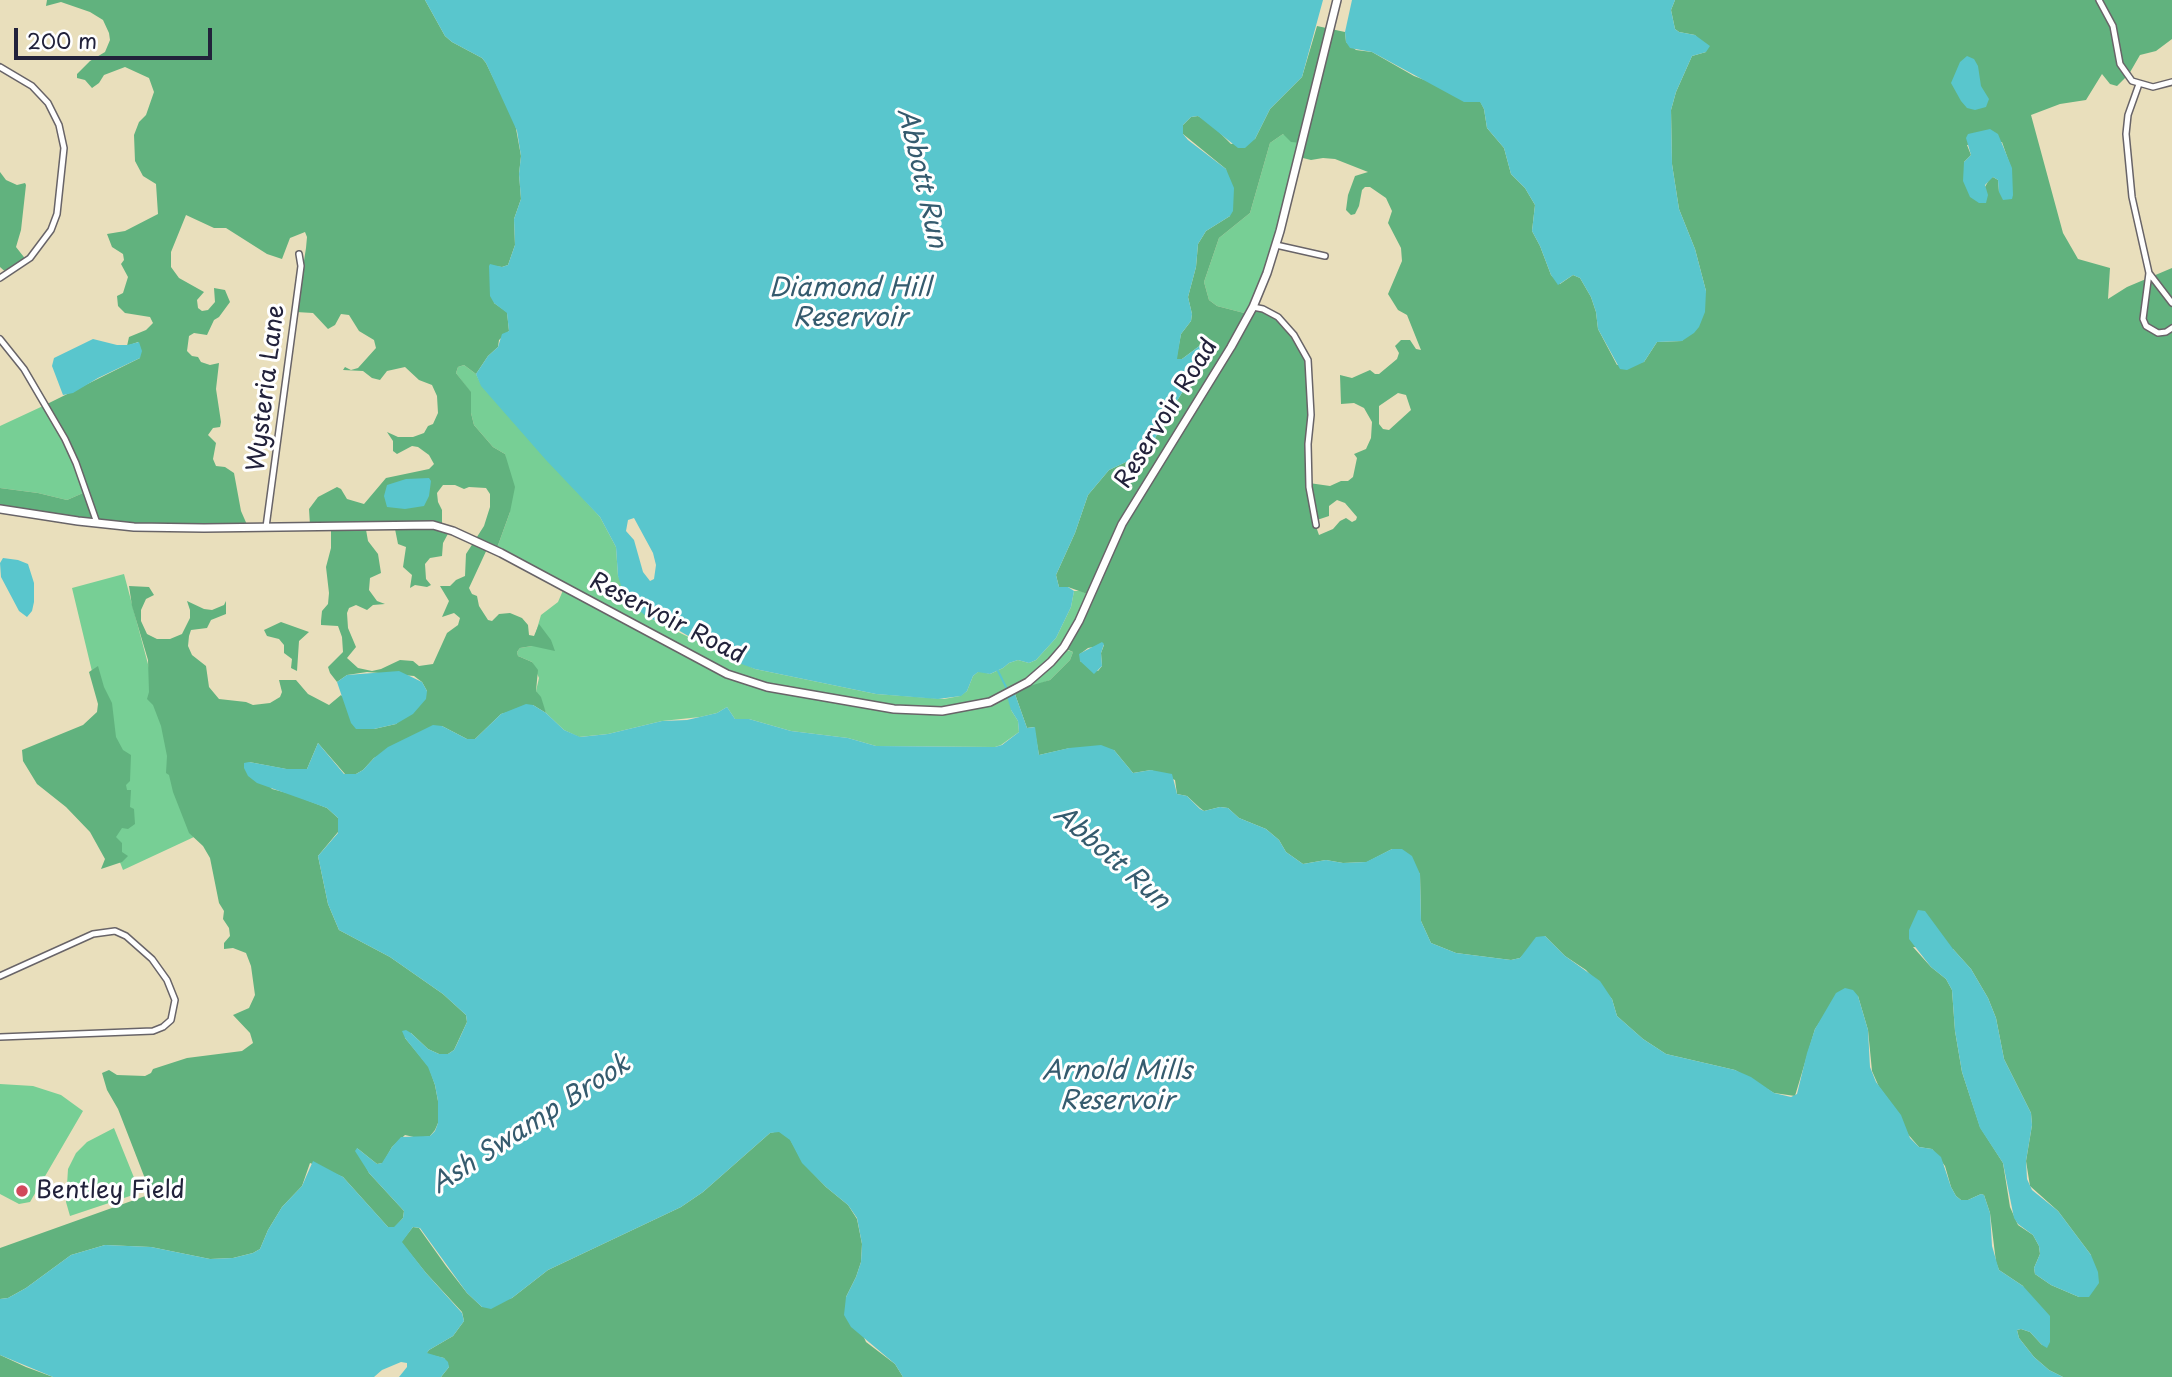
<!DOCTYPE html>
<style>
body{margin:0}
#map{position:relative;width:2172px;height:1377px;overflow:hidden;background:#e9dfbc;font-family:"Playpen Sans",sans-serif}
canvas{display:block}
.scale{position:absolute;left:14px;top:28px;width:198px;height:32px;box-sizing:border-box;border:4px solid #22223b;border-top:0;padding-left:9px;font-size:21px;line-height:24px;white-space:nowrap;color:#22223b;-webkit-text-stroke:5px #fff;paint-order:stroke}
</style>
<div id="map">
<canvas width="2172" height="1377"></canvas>
<div class="scale">200 m</div>
</div>
<script>
const c = document.querySelector('canvas').getContext('2d');
c.lineJoin = 'round';
function fill(path, color) {
  c.fillStyle = color;
  c.fill(path, 'evenodd');
}
function shape(rows) {
  const path = new Path2D();
  for (const r of rows) {
    path.moveTo(r[0], r[1]);
    for (let i = 2; i < r.length; i += 2) path.lineTo(r[i], r[i + 1]);
  }
  return path;
}
function stroke(path, color, width, dash) {
  c.strokeStyle = color;
  c.lineWidth = width;
  c.lineCap = dash ? 'butt' : 'round';
  c.setLineDash(dash || []);
  c.stroke(path);
}
function write(font, color, halo, rows, align = 'center') {
  c.font = font + ' "Playpen Sans",sans-serif';
  c.lineWidth = 6;
  c.setLineDash([]);
  c.textBaseline = 'middle';
  c.strokeStyle = halo;
  c.fillStyle = color;
  for (const [text, x, y, turn = 0] of rows) {
    c.save();
    c.translate(x, y);
    c.rotate((+turn || 0) * Math.PI / 180);
    c.textAlign = isNaN(turn) ? turn : align;
    if (halo) c.strokeText(text, 0, 0);
    c.fillText(text, 0, 0);
    c.restore();
  }
}
const green = shape([
 [1283,134,1302,143,1276,243,1248,314,1217,306,1209,300,1204,282,1219,238,1250,213,1270,143],
 [464,365,476,374,482,386,600,517,616,547,618,576,649,618,755,669,876,694,944,699,960,696,967,691,973,676,979,671,990,674,1003,668,1009,663,1018,660,1029,663,1036,660,1056,638,1071,607,1074,591,1080,591,1090,595,1064,649,1073,652,1070,660,1050,680,1028,688,1026,687,1014,695,1011,710,1018,721,1019,732,1001,745,995,747,876,746,848,738,791,731,749,719,735,719,727,707,717,713,700,717,662,721,608,734,579,737,564,730,546,713,536,691,539,678,532,662,518,656,517,652,520,648,532,646,541,615,558,602,564,588,497,548,510,512,505,454,493,447,474,425,471,413,471,393,456,373,458,367],
 [43,406,71,451,83,493,67,500,38,493,0,488,0,426],
 [124,574,194,837,123,870,104,822,126,813,72,588],
 [0,1084,33,1086,61,1095,83,1111,30,1202,19,1204,0,1194],
 [114,1128,137,1185,133,1195,70,1216,66,1202,68,1169,76,1153,87,1142]
]);
const forest = shape([
 [47,0,425,0,445,36,452,42,482,58,486,63,515,123,521,156,519,174,521,199,514,219,515,245,508,265,502,267,494,266,494,303,507,312,509,331,499,340,498,347,488,356,476,374,464,365,458,367,456,373,471,392,471,413,474,425,493,447,505,454,515,487,510,512,497,548,488,547,469,588,472,594,477,596,479,606,488,620,492,621,499,614,510,613,522,618,528,625,529,635,534,636,539,624,551,640,555,651,532,646,520,648,517,652,518,656,532,662,538,670,536,691,541,697,546,713,533,705,501,714,475,739,467,739,442,726,374,758,363,770,356,774,345,774,318,743,307,769,286,769,249,762,272,789,291,794,327,808,338,818,338,832,318,856,328,904,339,930,390,957,443,994,466,1015,467,1022,454,1050,448,1054,439,1054,428,1049,411,1033,405,1038,429,1067,435,1085,438,1101,438,1123,435,1130,430,1136,418,1138,405,1135,392,1147,383,1163,377,1164,357,1148,369,1173,404,1211,403,1218,394,1228,388,1227,343,1177,310,1163,302,1186,282,1207,268,1230,260,1249,253,1253,233,1258,210,1259,151,1247,105,1245,71,1255,26,1288,8,1298,0,1299,0,1248,151,1194,118,1109,107,1090,102,1073,109,1070,117,1075,145,1076,151,1073,153,1069,187,1058,242,1051,253,1043,250,1033,233,1015,249,1008,255,995,251,966,246,953,233,948,224,949,224,943,230,936,229,928,223,919,224,911,219,903,210,858,203,846,189,833,173,792,169,775,166,773,167,756,161,726,153,705,147,699,149,692,148,660,132,606,129,586,149,587,154,595,146,599,141,610,141,621,147,634,157,639,170,639,182,634,190,618,190,610,187,601,204,609,212,610,224,605,226,601,226,614,211,620,207,628,191,630,189,636,188,646,192,655,206,666,209,687,219,699,246,702,253,705,270,703,280,697,282,692,279,680,296,680,308,694,329,705,341,695,374,729,396,724,427,691,422,682,414,676,367,672,347,675,337,682,330,673,328,667,343,652,342,637,338,626,321,625,321,621,322,611,328,604,329,593,326,567,331,548,331,526,310,525,309,509,318,497,337,487,341,489,347,499,364,504,386,478,429,469,434,464,429,455,418,447,412,446,397,454,393,451,393,441,387,432,398,437,413,437,424,433,428,426,433,424,438,413,437,396,432,385,419,380,405,367,387,371,380,380,372,378,363,371,343,370,345,367,351,370,358,368,376,348,374,340,359,331,349,315,341,314,335,325,328,329,313,313,296,312,306,248,307,237,305,232,290,238,282,259,267,254,226,228,214,228,186,215,171,252,171,267,179,278,204,292,197,300,198,308,202,311,208,310,215,302,214,288,225,290,230,302,219,317,214,320,207,335,194,333,189,336,187,351,192,356,198,357,201,362,210,365,219,363,216,389,221,422,220,427,213,428,208,435,216,443,213,459,216,466,225,467,234,473,241,511,248,527,111,525,0,509,0,488,38,493,67,500,83,493,71,451,43,406,140,358,138,342,127,346,129,337,146,330,153,323,150,317,125,313,118,306,117,296,123,293,128,277,121,264,124,260,123,254,112,247,107,234,125,231,158,214,156,184,143,176,135,161,134,135,139,122,146,115,154,92,149,78,125,67,104,75,99,83,92,88,85,80,77,78,77,74,90,61,105,52,110,40,109,33,103,20,90,12,61,2,46,6],
 [443,485,455,485,464,489,469,487,486,488,490,494,490,507,484,526,466,554,465,576,456,580,450,586,440,586,449,601,442,617,454,613,460,618,458,625,447,633,433,664,419,666,413,661,400,660,381,669,372,671,358,668,347,658,356,647,348,628,347,613,349,608,356,605,367,610,373,605,385,604,377,601,369,590,370,578,381,573,378,554,368,541,365,524,394,524,398,544,406,547,403,567,412,575,410,588,415,585,427,587,431,585,426,579,425,564,430,558,442,556,443,543,450,530,442,525,442,510,438,502,437,493],
 [1675,0,2172,0,2172,39,2156,51,2140,55,2129,74,2117,86,2110,84,2102,74,2086,100,2060,104,2031,115,2063,233,2078,259,2110,268,2108,299,2127,287,2172,268,2172,1377,2063,1377,2049,1370,2034,1357,2019,1338,2017,1330,2021,1329,2030,1332,2042,1345,2023,1286,1999,1270,1996,1262,1990,1213,1984,1195,1981,1194,1968,1200,1961,1200,1956,1196,1951,1187,1945,1166,1932,1149,1919,1147,1906,1132,1900,1115,1879,1087,1872,1071,1868,1030,1858,996,1826,1013,1815,1029,1795,1096,1774,1093,1735,1070,1666,1054,1643,1039,1617,1016,1612,999,1586,970,1565,956,1545,936,1520,958,1511,960,1456,953,1431,943,1421,921,1420,874,1392,849,1367,862,1343,863,1326,860,1303,864,1286,852,1279,840,1266,829,1239,818,1228,808,1220,807,1204,811,1200,808,1187,796,1177,794,1175,780,1151,770,1133,773,1114,750,1070,748,1039,755,1034,727,1027,728,1015,694,1026,687,1050,680,1070,660,1073,652,1064,648,1090,595,1068,587,1059,587,1056,575,1075,533,1088,495,1109,470,1126,462,1140,461,1145,457,1161,427,1210,347,1206,341,1182,359,1176,360,1181,334,1191,321,1192,314,1188,297,1196,267,1198,244,1206,231,1230,216,1226,169,1183,134,1183,125,1191,117,1198,116,1209,122,1231,144,1255,139,1270,109,1302,77,1317,26,1345,32,1346,42,1356,50,1372,52,1414,76,1480,101,1484,109,1487,128,1504,148,1511,174,1525,188,1535,205,1532,231,1540,246,1551,275,1560,284,1573,275,1580,278,1591,297,1596,312,1598,329,1617,365,1644,362,1657,342,1682,341,1706,291,1695,249,1679,209,1672,164,1671,110,1676,92,1692,56,1706,52,1695,35,1679,32,1675,29,1671,10],
 [1283,134,1291,142,1302,143,1299,157,1311,160,1323,158,1335,159,1368,172,1355,176,1348,195,1346,210,1351,215,1355,214,1359,206,1362,190,1365,187,1370,187,1386,198,1392,211,1388,223,1401,248,1402,261,1388,294,1398,310,1407,315,1421,350,1416,349,1410,340,1401,340,1395,346,1399,353,1397,359,1379,374,1375,374,1370,370,1352,378,1340,375,1341,404,1354,403,1364,408,1372,422,1371,438,1366,449,1354,454,1357,458,1353,477,1348,481,1341,481,1330,486,1309,483,1308,367,1300,346,1268,311,1251,309,1248,314,1217,306,1209,300,1204,282,1219,238,1250,213,1270,143],
 [2002,142,2011,168,1999,192,1998,180,1993,177,1990,178,1985,187,1964,162,1971,155,1967,145],
 [1398,393,1406,395,1411,410,1389,430,1383,429,1379,424,1379,406],
 [1337,500,1345,503,1357,517,1356,520,1352,522,1346,518,1340,521,1333,529,1319,535,1314,521,1329,516,1329,506],
 [1104,645,1101,653,1102,666,1098,671,1080,661,1080,654,1088,648],
 [1913,947,1953,949,1971,969,1988,998,1996,1018,2004,1059,2031,1113,2032,1125,2026,1161,2030,1186,2058,1211,2091,1255,2079,1297,2051,1285,2035,1274,2034,1268,2040,1254,2039,1246,2033,1235,2018,1225,2010,1207,2003,1163,1980,1127,1962,1072,1955,1031,1952,990,1946,979,1931,967],
 [0,172,6,180,17,185,25,183,26,185,21,230,16,247,27,261,9,275,0,267],
 [281,622,309,632,299,641,297,671,291,668,292,659,284,653,284,645,279,639,267,636,264,630],
 [98,666,104,687,112,703,116,737,123,750,131,755,130,781,126,785,127,790,131,790,130,807,134,809,135,824,128,829,122,828,116,837,122,843,122,852,128,856,122,862,101,869,105,859,90,832,66,807,37,784,23,761,22,750,83,725,97,712,98,704,89,672],
 [779,1131,790,1139,803,1163,826,1187,848,1205,857,1219,862,1244,861,1262,856,1277,846,1297,866,1342,895,1364,903,1377,441,1377,449,1367,444,1358,426,1354,429,1350,453,1336,464,1321,462,1312,426,1273,401,1242,413,1227,419,1228,446,1266,467,1293,482,1307,512,1298,548,1270,681,1207,703,1192,770,1133],
 [0,1355,26,1367,53,1377,0,1377]
]);
const water = shape([
 [425,0,1323,0,1302,77,1270,109,1255,139,1245,148,1238,148,1198,116,1191,117,1183,125,1183,134,1188,140,1226,169,1234,188,1233,211,1230,216,1206,231,1198,244,1196,267,1188,297,1192,314,1191,321,1181,334,1177,359,1182,359,1206,341,1210,347,1161,427,1145,457,1140,461,1126,462,1109,470,1088,495,1075,533,1056,575,1059,587,1068,587,1074,591,1071,607,1056,638,1036,660,1029,663,1018,660,1009,663,1003,668,990,674,978,672,973,676,967,691,961,696,938,699,876,694,755,669,728,659,678,630,649,618,626,601,618,576,616,547,600,517,546,460,481,386,476,374,488,356,498,347,502,334,509,331,507,313,494,303,490,296,489,266,490,264,502,267,508,265,515,245,514,219,521,199,519,174,521,156,517,131,486,63,482,58,452,42,445,36],
 [634,518,653,553,656,565,654,579,650,581,643,572,634,540,626,531,628,520],
 [1352,0,1675,0,1671,10,1675,29,1679,32,1695,35,1710,46,1706,52,1692,56,1676,92,1671,110,1672,164,1679,209,1695,249,1706,291,1705,312,1699,327,1694,333,1682,341,1657,342,1644,362,1627,370,1620,369,1598,329,1596,312,1591,297,1580,278,1573,275,1558,285,1551,275,1540,246,1532,231,1535,205,1525,188,1511,174,1504,148,1487,128,1484,109,1480,102,1464,102,1372,52,1350,48,1346,42,1345,32],
 [1967,56,1974,59,1978,66,1981,86,1989,99,1986,107,1975,110,1967,108,1961,101,1951,83,1960,62],
 [1990,129,1998,134,2012,168,2013,195,2012,199,2003,200,1999,192,1998,180,1993,177,1985,185,1988,195,1986,203,1979,203,1970,197,1963,181,1964,162,1971,155,1966,138,1968,134],
 [93,339,117,345,127,345,139,342,142,351,140,358,98,378,73,393,63,395,52,366,54,358],
 [429,478,431,481,429,496,424,506,405,509,387,507,384,496,387,485,406,479],
 [3,558,18,560,28,564,34,583,34,602,32,611,27,617,19,611,1,577,0,563],
 [1102,642,1104,644,1101,653,1102,666,1094,674,1080,661,1079,654],
 [399,671,422,682,427,691,426,699,413,714,396,724,374,729,356,729,351,723,337,682,347,675],
 [1015,694,1027,728,1035,727,1039,755,1069,748,1101,745,1114,750,1133,773,1151,770,1172,774,1177,794,1187,796,1200,809,1204,811,1220,807,1228,808,1239,818,1266,829,1279,840,1286,852,1303,864,1326,860,1343,863,1366,862,1392,849,1402,849,1412,856,1420,874,1421,921,1431,943,1456,953,1511,960,1520,958,1536,937,1545,936,1565,956,1600,981,1612,999,1617,1016,1643,1039,1666,1054,1735,1070,1751,1077,1774,1093,1791,1097,1797,1094,1807,1053,1815,1029,1836,993,1845,988,1853,990,1858,996,1868,1030,1870,1067,1876,1082,1901,1115,1910,1138,1919,1147,1932,1149,1941,1157,1951,1187,1956,1196,1961,1200,1968,1200,1981,1194,1984,1195,1990,1213,1992,1246,1999,1270,2023,1286,2050,1316,2050,1342,2047,1348,2042,1345,2030,1332,2021,1329,2017,1330,2019,1338,2034,1357,2049,1370,2063,1377,903,1377,895,1364,851,1327,844,1315,846,1297,856,1277,861,1262,862,1244,857,1218,848,1205,826,1187,802,1163,790,1140,779,1132,770,1133,703,1192,681,1207,548,1270,512,1298,491,1309,482,1307,467,1293,420,1228,413,1227,402,1242,426,1273,462,1313,464,1321,453,1336,429,1350,427,1353,444,1358,448,1362,449,1367,441,1377,399,1377,407,1367,407,1363,401,1362,382,1370,374,1377,53,1377,0,1355,0,1299,8,1298,26,1288,71,1255,105,1245,151,1247,210,1259,233,1258,253,1253,260,1249,268,1230,282,1207,302,1186,313,1161,343,1177,388,1227,394,1227,403,1218,404,1211,369,1173,355,1151,357,1148,377,1164,382,1163,392,1147,401,1137,430,1136,435,1131,438,1123,438,1101,435,1085,428,1067,405,1038,402,1031,406,1030,411,1033,428,1049,439,1054,448,1054,454,1050,457,1044,467,1022,466,1015,443,994,390,957,339,930,328,904,318,856,338,833,338,818,327,808,257,783,248,776,244,768,244,763,249,762,287,769,307,769,318,743,344,774,356,774,363,770,374,758,388,747,433,725,442,726,467,739,475,739,501,714,526,704,533,705,546,713,564,730,580,737,608,734,662,721,687,720,717,713,727,707,735,719,749,719,791,731,848,738,876,746,995,747,1002,745,1019,732,1018,721,1011,710,1007,696],
 [1918,910,1925,911,1953,949,1971,969,1988,998,1996,1018,2004,1059,2031,1113,2032,1125,2026,1161,2027,1179,2032,1190,2058,1211,2091,1255,2098,1272,2099,1283,2089,1297,2079,1297,2051,1285,2035,1274,2034,1268,2040,1254,2039,1246,2033,1235,2018,1224,2014,1218,2003,1163,1980,1128,1962,1072,1955,1031,1952,990,1946,979,1931,967,1909,939,1909,930]
]);
const stream = shape([
 [998,671,1008,691]
]);
const minor = shape([
 [2099,0,2113,26,2120,64,2132,81,2153,87,2172,82],
 [0,67,32,86,48,103,59,125,64,148,57,214,51,230,30,258,0,278],
 [2139,84,2128,115,2126,134,2132,197,2149,273,2143,319,2146,326,2158,333,2166,332,2172,328],
 [1276,245,1325,256],
 [2149,273,2172,303],
 [1253,307,1263,309,1278,317,1294,335,1308,360,1311,415,1308,444,1309,487,1316,525],
 [0,339,24,369,65,439,76,463,97,523],
 [266,527,301,266,299,254],
 [0,976,93,934,115,931,126,936,152,959,167,980,175,1000,171,1020,163,1027,153,1031,0,1037]
]);
const tertiary = shape([
 [0,509,78,521,134,527,204,528,433,525,453,531,501,553,727,674,767,687,894,709,942,711,990,702,1028,682,1051,662,1064,647,1079,621,1122,524,1231,347,1253,307,1267,273,1280,231,1337,0]
]);
const markers = [
 [22,1191,7,"#d1495b"]
];
const streetNames = [
 ["Wysteria Lane",267,388,-83],
 ["Reservoir Road",1167,414,-58],
 ["Reservoir Road",667,619,27]
];
const poiNames = [
 ["Bentley Field",36,1191]
];
const waterNames = [
 ["Abbott Run",921,178,77],
 ["Diamond Hill",850,289],
 ["Reservoir",850,319],
 ["Abbott Run",1111,858,41],
 ["Arnold Mills",1117,1072],
 ["Reservoir",1117,1102],
 ["Ash Swamp Brook",531,1125,-33]
];
fill(green, '#77cf95');
fill(forest, '#61b27e');
fill(water, '#59c6cd');
stroke(stream, '#59c6cd', 2);
stroke(minor, '#686468', 8);
stroke(tertiary, '#686468', 10);
stroke(minor, '#fff', 5);
stroke(tertiary, '#fff', 7);
for (const [x, y, r, color] of markers) {
  const dot = new Path2D();
  dot.arc(x, y, r, 0, 2 * Math.PI);
  c.fillStyle = color;
  c.fill(dot);
  stroke(dot, '#fff', 2.5);
}
write('24px', '#22223b', '#fff', streetNames);
write('24px', '#22223b', '#fff', poiNames, 'left');
write('italic 26px', '#355b6e', '#fff', waterNames);
</script>
